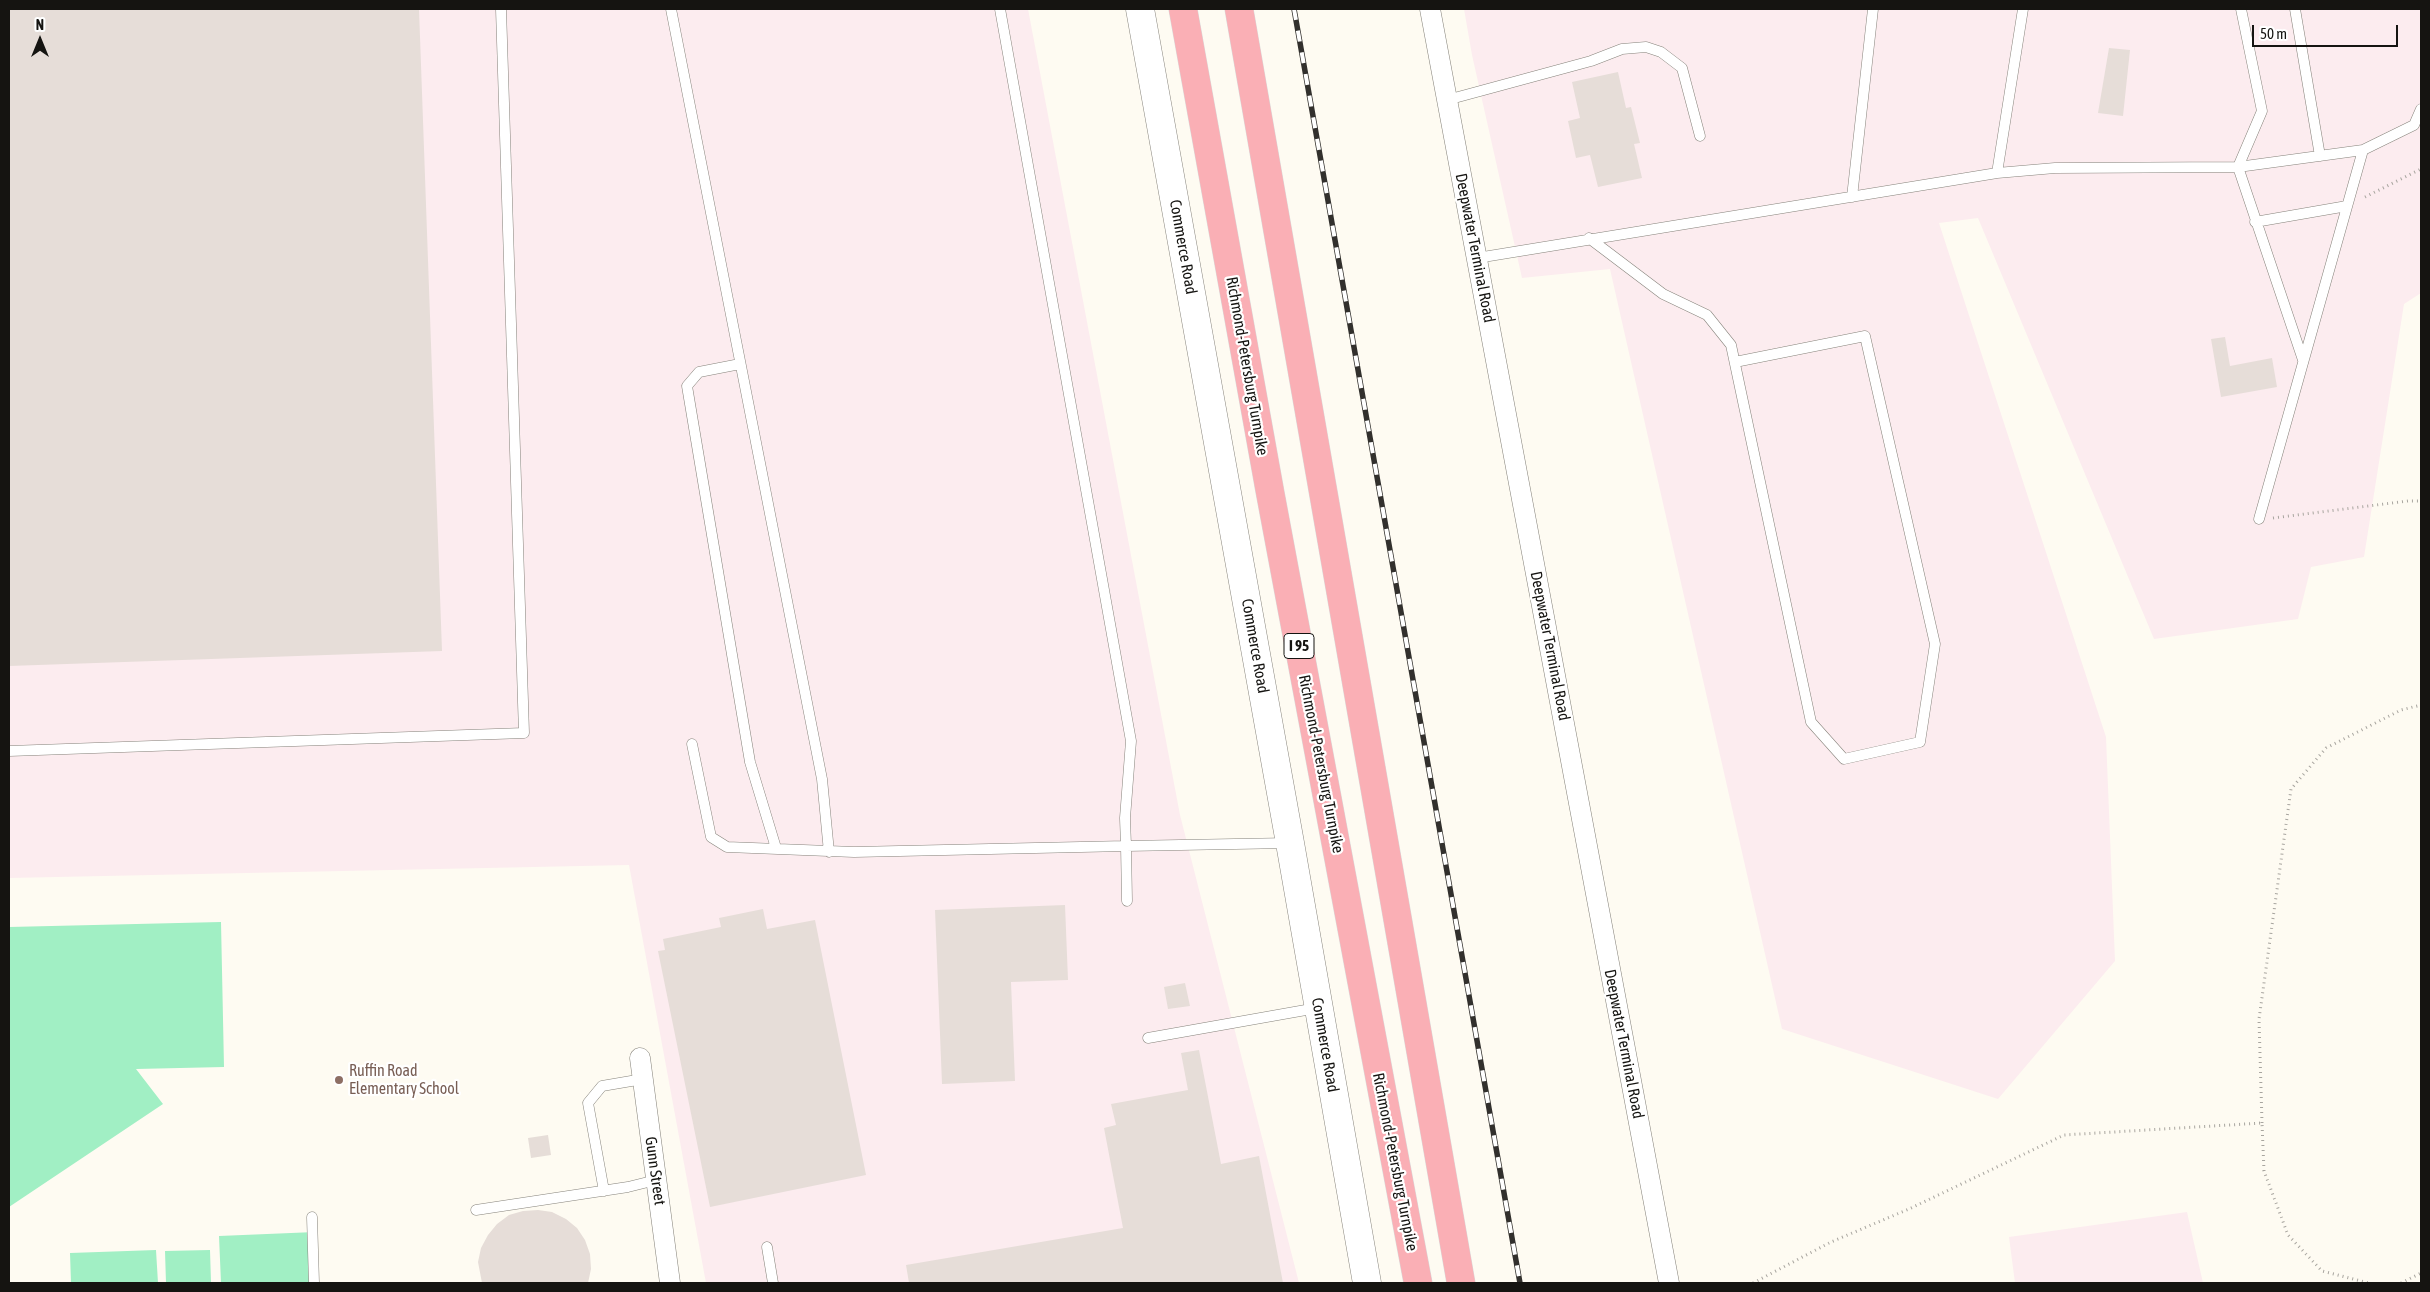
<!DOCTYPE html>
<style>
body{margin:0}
#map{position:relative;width:2430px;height:1292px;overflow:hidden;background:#fefbf2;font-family:"Asap Condensed",sans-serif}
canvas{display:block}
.frame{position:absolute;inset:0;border:10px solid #151411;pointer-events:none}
.north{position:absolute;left:15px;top:15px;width:50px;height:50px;-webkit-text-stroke:4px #fff;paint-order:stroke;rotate:0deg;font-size:14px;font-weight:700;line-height:20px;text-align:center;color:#151411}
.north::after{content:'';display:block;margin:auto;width:18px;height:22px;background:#151411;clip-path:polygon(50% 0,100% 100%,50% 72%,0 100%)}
.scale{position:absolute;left:2252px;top:25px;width:146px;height:22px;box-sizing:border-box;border:2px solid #151411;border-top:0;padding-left:6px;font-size:15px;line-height:18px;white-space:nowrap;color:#151411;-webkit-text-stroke:4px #fff;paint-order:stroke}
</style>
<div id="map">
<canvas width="2430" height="1292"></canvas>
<div class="frame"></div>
<div class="north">N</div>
<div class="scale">50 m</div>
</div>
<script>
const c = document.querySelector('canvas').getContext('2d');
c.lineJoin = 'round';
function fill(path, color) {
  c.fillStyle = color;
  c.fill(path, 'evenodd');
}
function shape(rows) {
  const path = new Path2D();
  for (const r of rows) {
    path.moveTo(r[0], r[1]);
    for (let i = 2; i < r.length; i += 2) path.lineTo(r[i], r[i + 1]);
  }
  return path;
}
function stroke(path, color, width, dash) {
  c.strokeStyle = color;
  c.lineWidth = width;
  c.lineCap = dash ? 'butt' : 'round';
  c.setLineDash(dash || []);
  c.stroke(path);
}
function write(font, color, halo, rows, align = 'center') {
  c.font = font + ' "Asap Condensed",sans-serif';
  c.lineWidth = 4.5;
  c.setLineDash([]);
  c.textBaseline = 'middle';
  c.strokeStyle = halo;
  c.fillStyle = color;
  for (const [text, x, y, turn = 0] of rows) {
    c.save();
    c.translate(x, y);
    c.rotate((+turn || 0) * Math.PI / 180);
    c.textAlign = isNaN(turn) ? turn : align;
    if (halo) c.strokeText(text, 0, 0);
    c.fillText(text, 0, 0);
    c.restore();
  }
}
const industrial = shape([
 [9,9,1028,9,1180,815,1299,1283,706,1283,629,865,9,878],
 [1464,9,2421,9,2421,293,2404,304,2364,557,2311,567,2298,619,2154,639,1978,218,1939,223,2106,737,2115,961,1998,1099,1782,1029,1610,269,1522,278,1472,55],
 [2187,1212,2203,1283,2015,1283,2009,1237]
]);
const green = shape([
 [221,922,224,1067,136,1069,163,1104,9,1207,9,927],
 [315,1232,318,1283,221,1283,219,1236],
 [156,1250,158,1283,71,1283,70,1253],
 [210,1250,211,1283,166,1283,165,1251]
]);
const building = shape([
 [9,9,419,9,442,651,9,666],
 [2109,48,2130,50,2123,116,2098,113],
 [1618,72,1626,108,1631,107,1640,143,1634,144,1642,178,1598,187,1590,155,1576,158,1568,121,1580,118,1572,82],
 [2225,337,2230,366,2272,358,2277,387,2221,397,2211,339],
 [1065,905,1068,980,1011,982,1015,1081,942,1084,935,910],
 [763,909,767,929,815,920,866,1175,710,1207,658,951,665,950,663,939,721,927,719,918],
 [1185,983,1190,1006,1168,1009,1164,987],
 [1199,1050,1221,1164,1259,1156,1283,1283,909,1283,906,1265,1123,1228,1104,1128,1116,1125,1111,1104,1188,1090,1181,1053],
 [548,1135,551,1155,531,1158,528,1138],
 [538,1210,552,1212,566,1219,577,1228,585,1240,590,1254,591,1269,588,1283,482,1283,478,1262,481,1248,488,1235,497,1224,509,1215,523,1211]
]);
const path = shape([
 [2365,197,2421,169],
 [2273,518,2408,501,2421,501],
 [2262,1123,2259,1019,2291,789,2326,748,2401,710,2421,705],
 [1753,1283,1831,1242,1909,1209,2064,1135,2262,1123,2264,1171,2288,1235,2322,1271,2369,1283],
 [2401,1283,2421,1273]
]);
const service = shape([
 [671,9,822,779,829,852],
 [2241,9,2262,111,2238,167,2303,360],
 [2295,9,2320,156],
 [1447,100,1591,61,1622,49,1646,47,1661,52,1682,68,1700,136],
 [1997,173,2055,168,2238,167,2363,150,2414,125,2421,109],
 [1852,197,1873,9],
 [2255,222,2347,206],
 [1589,238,1663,294,1707,315,1731,345,1811,722,1844,759,1920,742,1935,644,1865,336,1735,362],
 [1477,258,1997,173,2023,9],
 [740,364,699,372,687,386,750,762,776,848],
 [2259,519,2363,150],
 [692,744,711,837,727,847,854,852,1126,846,1125,818,1131,741,1000,9],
 [9,751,524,733,501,9],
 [1127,901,1126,846,1289,843],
 [1148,1038,1317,1008],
 [604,1191,588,1103,602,1086,643,1079],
 [476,1210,628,1187,656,1180],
 [312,1217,314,1283],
 [767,1247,773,1283]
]);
const minor = shape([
 [1430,9,1669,1283],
 [640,1058,670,1283]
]);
const secondary = shape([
 [1140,9,1290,843,1367,1283]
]);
const motorway = shape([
 [1183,9,1270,492,1418,1283],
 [1239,9,1461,1283]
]);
const rail = shape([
 [1294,9,1520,1283]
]);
const markers = [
 [339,1080,5,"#8d6e63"]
];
const shields = [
 [1299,646,30]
];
const shieldNames = [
 ["I 95",1299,646]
];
const streetNames = [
 ["Commerce Road",1183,247,80],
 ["Deepwater Terminal Road",1475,248,79],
 ["Richmond-Petersburg Turnpike",1247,366,80],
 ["Commerce Road",1255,646,80],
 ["Deepwater Terminal Road",1550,646,79],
 ["Richmond-Petersburg Turnpike",1321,764,79],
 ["Deepwater Terminal Road",1624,1044,79],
 ["Commerce Road",1325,1045,80],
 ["Richmond-Petersburg Turnpike",1395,1162,79],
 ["Gunn Street",655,1171,82]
];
const educationNames = [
 ["Ruffin Road",349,1071],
 ["Elementary School",349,1089]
];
fill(industrial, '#fcecef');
fill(green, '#a1efc4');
fill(building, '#e6ddd8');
stroke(service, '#86837b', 11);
stroke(minor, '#86837b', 21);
stroke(secondary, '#86837b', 29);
stroke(motorway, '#dad9d9', 29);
stroke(path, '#a8a59f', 3, [1, 4]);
stroke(service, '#fff', 10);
stroke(minor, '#fff', 20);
stroke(secondary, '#fff', 28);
stroke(motorway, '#faafb5', 28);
stroke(rail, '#32302d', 5.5);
stroke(rail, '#fff', 4, [11]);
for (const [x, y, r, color] of markers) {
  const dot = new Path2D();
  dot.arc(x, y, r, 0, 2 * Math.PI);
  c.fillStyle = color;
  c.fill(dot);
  stroke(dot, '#fff', 2);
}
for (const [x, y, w] of shields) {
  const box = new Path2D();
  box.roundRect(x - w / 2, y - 12.5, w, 25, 4);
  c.fillStyle = '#fff';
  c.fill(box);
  stroke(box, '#151411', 1);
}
write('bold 15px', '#151411', null, shieldNames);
write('16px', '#151411', '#fff', streetNames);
write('16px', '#785e54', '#fff', educationNames, 'left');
</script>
